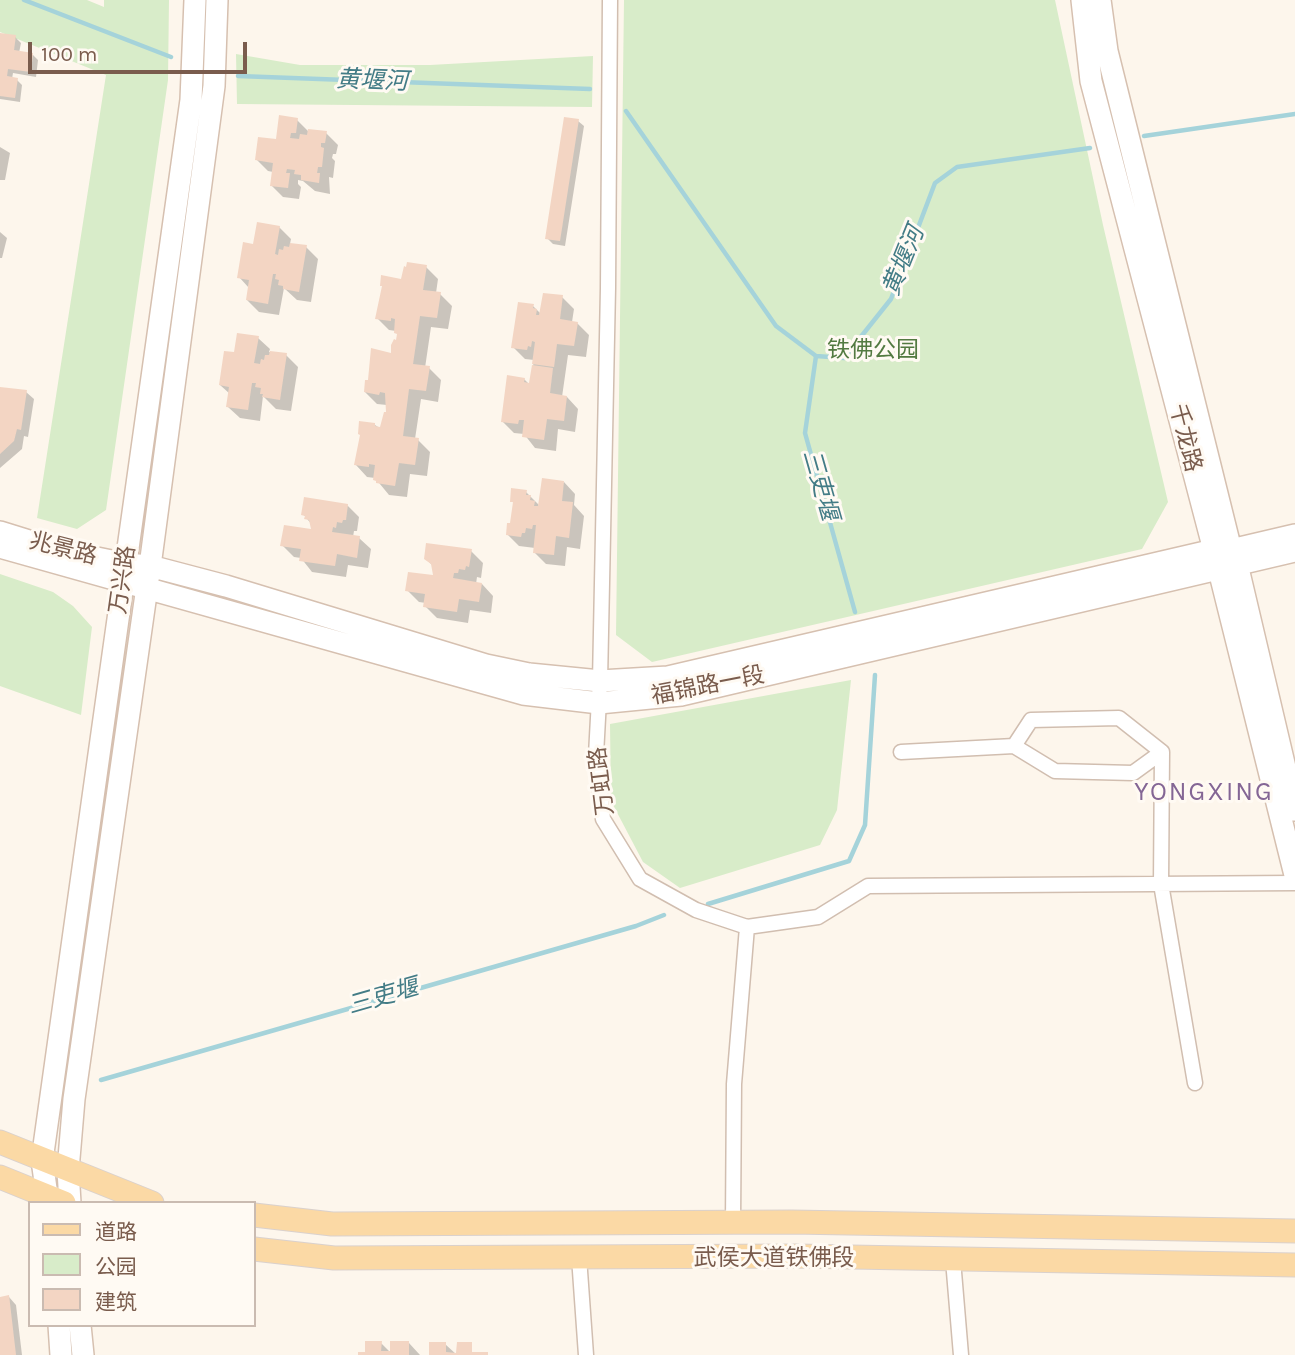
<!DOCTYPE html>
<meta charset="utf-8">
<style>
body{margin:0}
#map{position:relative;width:1295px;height:1355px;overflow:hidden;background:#fdf6ec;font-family:Karla,"Noto Sans SC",sans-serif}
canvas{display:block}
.legend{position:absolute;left:28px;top:1201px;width:228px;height:126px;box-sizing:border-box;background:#fffaf3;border:2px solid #cabbb1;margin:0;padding:9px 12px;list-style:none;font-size:21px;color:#7a5c4d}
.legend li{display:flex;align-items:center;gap:14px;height:35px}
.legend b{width:35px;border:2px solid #cabbb1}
.scale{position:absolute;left:28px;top:42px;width:219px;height:32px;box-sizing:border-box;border:4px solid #7a5c4d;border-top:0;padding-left:9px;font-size:21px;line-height:24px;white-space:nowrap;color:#7a5c4d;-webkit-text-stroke:5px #fffaf3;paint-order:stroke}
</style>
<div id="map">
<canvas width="1295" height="1355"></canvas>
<ul class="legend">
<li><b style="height:9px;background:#fbd9a5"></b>道路</li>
<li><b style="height:19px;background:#d8ecc9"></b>公园</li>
<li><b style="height:19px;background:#f3d5c3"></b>建筑</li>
</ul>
<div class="scale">100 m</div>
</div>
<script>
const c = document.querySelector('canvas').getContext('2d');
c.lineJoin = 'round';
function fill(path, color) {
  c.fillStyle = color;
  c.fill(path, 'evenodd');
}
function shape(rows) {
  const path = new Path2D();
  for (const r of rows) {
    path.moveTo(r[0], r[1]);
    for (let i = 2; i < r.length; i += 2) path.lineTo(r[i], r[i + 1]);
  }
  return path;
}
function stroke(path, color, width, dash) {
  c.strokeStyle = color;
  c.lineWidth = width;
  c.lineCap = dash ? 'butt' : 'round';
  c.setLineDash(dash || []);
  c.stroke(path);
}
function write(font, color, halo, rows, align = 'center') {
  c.font = font + ' Karla,"Noto Sans SC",sans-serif';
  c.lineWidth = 6;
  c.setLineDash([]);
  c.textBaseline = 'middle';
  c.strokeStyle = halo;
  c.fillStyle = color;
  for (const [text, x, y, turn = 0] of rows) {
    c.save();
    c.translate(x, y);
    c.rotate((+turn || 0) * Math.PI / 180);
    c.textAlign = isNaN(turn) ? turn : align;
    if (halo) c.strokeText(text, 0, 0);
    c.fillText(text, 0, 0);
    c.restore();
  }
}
const green = shape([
 [0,0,87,0,104,7,104,0,169,0,168,80,106,510,77,529,37,518,106,75,0,32],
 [624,0,1055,0,1103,225,1168,502,1142,549,652,662,616,635],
 [236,54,300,65,430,65,593,56,592,107,237,104],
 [0,574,53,592,73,606,92,627,81,715,0,686],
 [851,680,837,810,820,845,680,888,643,862,611,801,610,724]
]);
const shadow = shape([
 [0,35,15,37,21,43,19,53,33,55,38,60,36,77,13,73,12,79,17,80,22,85,20,102,0,99],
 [297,120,308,131,326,133,338,145,336,154,333,154,332,158,335,161,333,178,329,177,330,194,315,191,303,181,298,180,298,184,301,187,299,199,283,197,271,185,273,172,268,171,256,159],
 [578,121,584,126,565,246,553,244,547,238],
 [0,147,10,153,5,180,0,180],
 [279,227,291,239,290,244,306,247,318,259,311,302,297,300,284,288,279,315,259,312,247,300,249,288,239,277,255,246],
 [0,232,7,238,2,258,0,258],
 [426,267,438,279,436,293,440,294,452,306,448,329,431,327,425,368,429,368,441,380,438,402,421,399,415,439,418,440,430,452,427,476,410,474,407,497,389,495,375,478,367,477,356,465,375,425,381,429,387,414,387,405,377,404,365,392,392,355,399,336,396,331,389,330,377,318,402,281],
 [562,297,574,309,572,322,577,323,589,335,586,357,568,355,562,397,567,397,578,409,575,432,558,429,556,451,535,448,524,434,514,433,502,421,524,379,530,385,534,360,525,359,513,347,533,306,541,314],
 [258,338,270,349,269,352,286,355,298,367,291,411,276,409,263,396,260,421,240,418,228,407,230,394,220,385,235,354],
 [0,389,26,392,34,399,28,437,24,436,22,449,0,468],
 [564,482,575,494,574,505,584,516,580,549,567,547,565,566,546,564,534,552,535,548,519,546,507,534,512,525,514,504,512,501,526,492,540,506],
 [347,505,359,517,357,531,354,531,353,537,359,538,371,549,368,568,348,565,346,577,312,572,301,558,294,557,282,545,312,531,313,526,303,514],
 [471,551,483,563,481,578,477,577,476,584,482,584,493,596,491,613,470,610,468,623,437,618,425,606,426,603,419,602,407,590,435,577,434,567,426,559],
 [9,1297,16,1305,22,1355,0,1355,0,1298],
 [381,1343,392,1354,409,1343,420,1355,359,1355,367,1354],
 [445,1344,457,1355,431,1355]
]);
const stream = shape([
 [24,0,171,57],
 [238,76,590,89],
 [626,111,776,326,816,356,844,358,891,299,935,183,957,167,1090,148],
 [1144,136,1295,114],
 [816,356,805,433,855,612],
 [708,904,849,861,865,825,875,675],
 [101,1080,636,926,664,915]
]);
const building = shape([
 [0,33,16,35,14,50,33,53,31,72,8,69,7,76,18,78,15,98,0,96],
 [279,115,298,118,296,133,291,133,290,138,299,139,300,134,307,135,308,129,327,131,325,143,321,143,321,147,324,148,322,167,318,167,317,173,320,173,319,183,301,180,301,175,294,174,295,170,287,169,286,173,290,173,288,188,270,186,273,163,255,160,258,137,276,139],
 [564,117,579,119,560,241,545,239],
 [257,222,280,226,275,254,278,255,279,249,283,250,284,246,289,247,290,243,307,245,299,292,283,289,283,286,278,285,279,280,275,279,276,274,273,274,268,304,246,300,249,280,237,278,243,242,253,244],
 [407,262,427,265,423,290,441,292,437,318,420,316,413,364,430,366,426,391,409,389,403,436,419,438,415,465,399,463,395,486,376,483,376,481,373,480,375,465,369,464,369,467,354,465,360,435,358,434,359,421,375,423,375,426,380,427,384,412,386,412,385,393,380,392,379,395,364,392,365,380,368,380,371,348,391,353,391,345,394,339,396,340,397,334,394,333,395,319,391,318,391,321,375,319,382,286,380,286,381,275,401,279,404,266,406,267],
 [543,293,563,295,560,319,578,322,574,346,557,344,554,367,532,364,535,342,532,341,531,347,528,346,527,350,511,348,518,302,534,304,533,308,537,309,536,315,539,315],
 [237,333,259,336,254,363,260,364,261,359,264,360,265,355,269,355,270,351,287,353,280,400,262,397,263,394,260,394,261,388,255,387,256,383,252,383,248,410,226,407,229,387,219,385,224,351,234,352],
 [532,365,553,368,550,393,567,396,564,421,547,419,544,440,522,437,524,420,519,420,518,424,501,422,507,375,525,378,524,382,529,383],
 [0,387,27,390,21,430,17,429,14,441,0,454],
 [542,478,564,481,562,501,573,502,569,538,556,536,554,555,533,553,536,525,533,525,532,529,526,528,525,533,522,533,521,537,506,535,507,523,510,523,513,502,510,502,511,488,527,490,526,495,531,495,530,500,535,501,534,506,538,506],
 [304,497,348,504,346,520,343,520,342,523,337,522,336,528,333,527,332,532,360,536,357,558,337,554,335,566,299,561,301,549,280,546,284,525,311,529,309,520,304,519,305,516,301,515],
 [426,543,472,549,469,567,466,566,465,570,459,569,458,573,454,573,453,578,482,583,479,602,459,599,457,612,423,607,425,594,405,591,408,572,433,575,431,564,424,559],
 [9,1295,16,1355,0,1355,0,1297],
 [365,1341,382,1341,381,1351,390,1351,390,1341,409,1341,409,1355,358,1355,358,1352,365,1352],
 [429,1342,446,1342,446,1352,456,1353,457,1342,472,1342,472,1352,488,1352,488,1355,429,1355]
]);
const street = shape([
 [610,0,608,288,600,681,596,755,603,819,640,879,696,910,747,927],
 [1014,746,1055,771,1133,773,1162,752],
 [901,752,1014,746,1031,720,1119,718,1162,752,1161,884,1195,1083],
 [733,1223,734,1084,747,927,818,917,868,886,1295,883],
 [579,1257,586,1355],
 [953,1260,961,1355]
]);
const secondary = shape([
 [1082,0,1091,81,1214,550,1295,875],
 [1100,0,1107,51,1231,550,1237,564,1295,810],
 [0,532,58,550,126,564,150,566,226,586,486,665,529,674,600,681,668,677,1214,550,1231,550,1295,535],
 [0,547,523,694,599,703,681,695,1295,551],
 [48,1203,42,1160,191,100,195,0],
 [70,1203,68,1170,74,1099,150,566,214,86,217,0],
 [59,1325,61,1355],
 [80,1325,83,1355]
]);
const primary = shape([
 [0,1142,152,1203],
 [0,1177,64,1203],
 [254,1215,332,1224,792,1222,1295,1231],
 [254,1249,334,1258,796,1256,1295,1265]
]);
const parkNames = [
 ["铁佛公园",873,350]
];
const streetNames = [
 ["千龙路",1185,438,76],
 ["兆景路",63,549,14],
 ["万兴路",123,580,-82],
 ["福锦路一段",708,686,-11],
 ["万虹路",602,781,-97],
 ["武侯大道铁佛段",774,1258]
];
const waterNames = [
 ["黄堰河",372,81,2],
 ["黄堰河",904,261,-68],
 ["三吏堰",820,485,74],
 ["三吏堰",383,997,-16]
];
const quarterNames = [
 ["YONGXING",1204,793]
];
fill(green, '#d8ecc9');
fill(shadow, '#0003');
stroke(stream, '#a5d3da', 4.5);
fill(building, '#f3d5c3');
stroke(street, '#d1beb0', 17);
stroke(secondary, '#d6c0b0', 24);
stroke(primary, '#dad1cd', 25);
stroke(street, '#fff', 14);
stroke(secondary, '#fff', 21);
stroke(primary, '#fbd9a5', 23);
write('23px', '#537a41', '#fffaf3', parkNames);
write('23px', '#7a5c4d', '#fffaf3', streetNames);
write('italic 24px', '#437c86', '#fffaf3', waterNames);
c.letterSpacing = '2px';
write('26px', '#846695', '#fffaf3', quarterNames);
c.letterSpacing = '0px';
</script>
